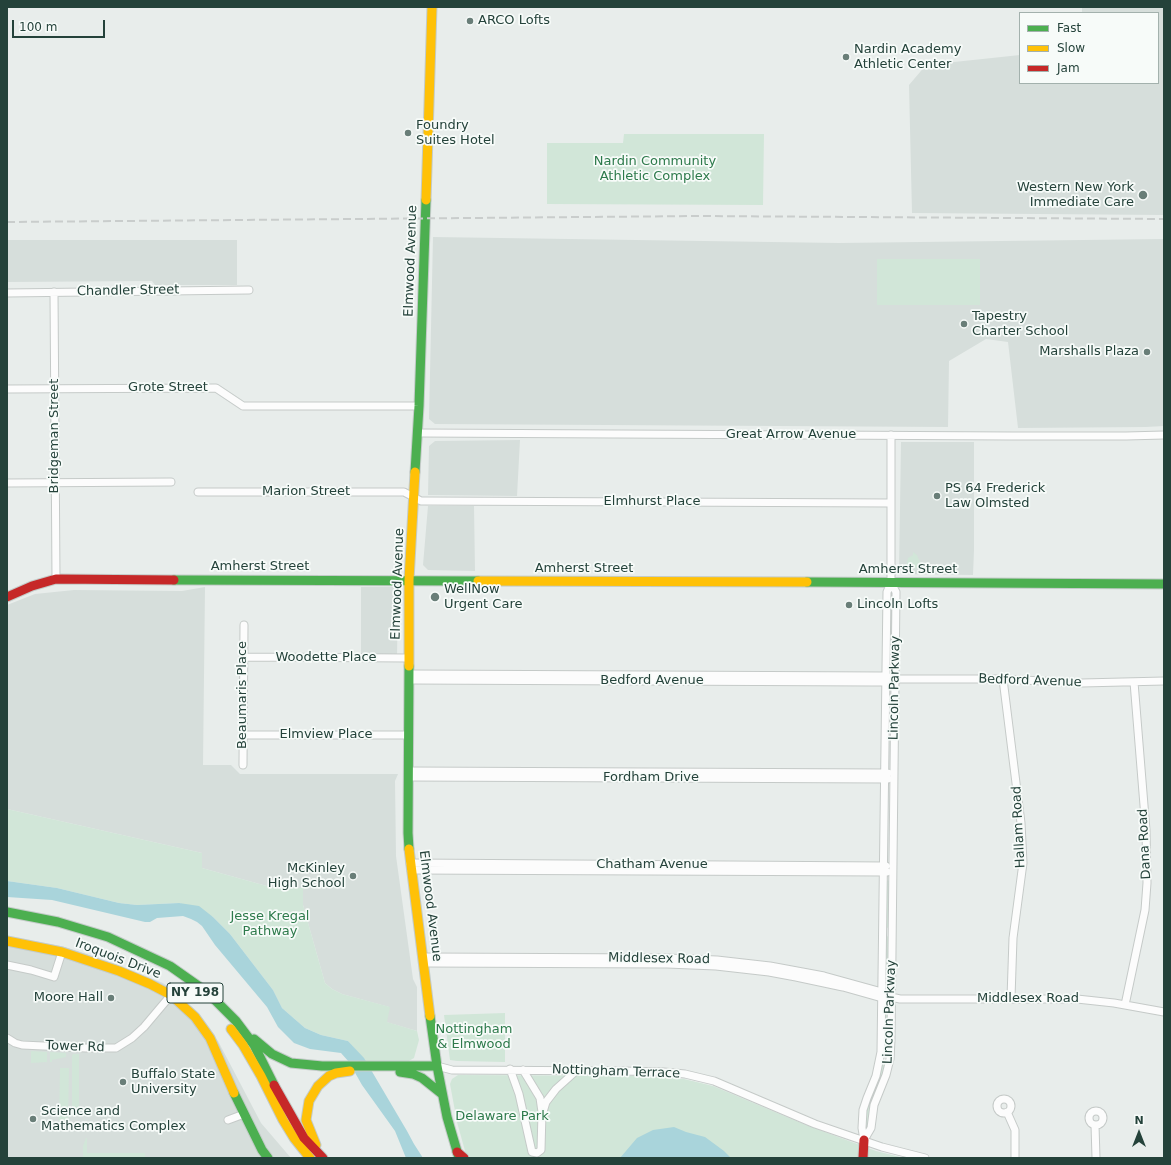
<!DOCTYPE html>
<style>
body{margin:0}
#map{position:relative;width:1171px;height:1165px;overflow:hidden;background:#e8edeb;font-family:"DejaVu Sans",sans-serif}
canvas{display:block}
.frame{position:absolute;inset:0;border:8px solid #24423a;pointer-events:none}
.legend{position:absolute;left:1019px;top:12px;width:140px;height:72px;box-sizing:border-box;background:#f7fbf9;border:1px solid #a3b1ad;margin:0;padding:5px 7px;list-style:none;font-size:12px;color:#24423a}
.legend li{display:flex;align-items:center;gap:8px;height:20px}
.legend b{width:20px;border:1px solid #a3b1ad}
.north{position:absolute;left:1119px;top:1113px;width:40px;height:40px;-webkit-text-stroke:3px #f7fbf9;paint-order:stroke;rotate:0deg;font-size:11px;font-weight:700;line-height:16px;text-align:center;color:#24423a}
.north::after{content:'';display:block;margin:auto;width:14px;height:18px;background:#24423a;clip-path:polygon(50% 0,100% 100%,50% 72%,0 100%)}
.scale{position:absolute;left:12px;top:20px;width:93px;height:18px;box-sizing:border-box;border:2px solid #24423a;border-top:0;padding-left:5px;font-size:12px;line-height:14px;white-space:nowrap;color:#24423a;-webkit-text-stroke:3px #f7fbf9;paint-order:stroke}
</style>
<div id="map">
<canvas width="1171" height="1165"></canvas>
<div class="frame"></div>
<ul class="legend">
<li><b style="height:5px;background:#4caf50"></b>Fast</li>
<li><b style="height:5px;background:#ffc107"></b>Slow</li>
<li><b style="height:5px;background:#c62828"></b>Jam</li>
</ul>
<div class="north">N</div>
<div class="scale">100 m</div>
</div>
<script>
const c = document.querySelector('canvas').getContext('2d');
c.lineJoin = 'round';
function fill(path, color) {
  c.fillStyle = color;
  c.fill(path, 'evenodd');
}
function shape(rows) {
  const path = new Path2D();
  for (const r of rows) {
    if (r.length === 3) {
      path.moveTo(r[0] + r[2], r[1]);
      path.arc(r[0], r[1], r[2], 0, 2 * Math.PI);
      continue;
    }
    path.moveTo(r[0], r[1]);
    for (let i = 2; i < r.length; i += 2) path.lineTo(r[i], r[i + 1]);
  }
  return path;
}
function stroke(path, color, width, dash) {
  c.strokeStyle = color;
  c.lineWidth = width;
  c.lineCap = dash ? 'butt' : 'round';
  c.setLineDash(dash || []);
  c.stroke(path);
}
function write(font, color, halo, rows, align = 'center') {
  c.font = font + ' "DejaVu Sans",sans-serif';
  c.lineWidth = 3.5;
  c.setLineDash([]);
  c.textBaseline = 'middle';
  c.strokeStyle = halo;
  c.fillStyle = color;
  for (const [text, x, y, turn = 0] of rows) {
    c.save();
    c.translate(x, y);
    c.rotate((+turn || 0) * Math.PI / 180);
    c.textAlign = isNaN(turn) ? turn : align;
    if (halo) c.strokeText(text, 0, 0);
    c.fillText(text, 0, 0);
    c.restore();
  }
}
const built = shape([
 [1082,7,1164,7,1164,215,912,213,909,85,926,65,1020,55,1020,83,1158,83,1158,13,1082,13],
 [433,237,839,243,1164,239,1164,426,1146,427,1018,428,1008,342,986,339,949,361,948,427,435,424,429,419],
 [7,240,237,240,237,285,155,285,152,281,7,282],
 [520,440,517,496,428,495,429,446,435,441],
 [901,442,974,442,974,550,973,575,899,574],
 [428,506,474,506,475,571,428,570,423,565],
 [205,587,203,765,231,765,240,774,398,774,395,781,396,856,413,979,417,987,417,1031,386,1022,389,1007,342,994,332,989,325,983,303,905,303,888,274,888,202,868,202,853,7,809,7,605,35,594,74,590,182,591],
 [361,587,393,587,398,591,397,658,361,658],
 [7,936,65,947,87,954,163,983,181,996,218,1041,261,1123,291,1158,7,1158]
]);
const green = shape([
 [624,134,764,134,763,205,547,204,547,143,623,143],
 [877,259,980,259,980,305,877,305],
 [913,552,917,555,919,560,921,562,918,568,912,569,907,566,907,562,908,558,913,555],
 [7,809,202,853,202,868,274,888,303,888,303,905,325,983,332,989,342,994,390,1007,387,1022,417,1031,419,1040,414,1058,407,1062,366,1062,348,1041,321,1035,305,1028,282,1008,273,990,230,934,213,917,179,903,137,905,119,903,57,888,7,881],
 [886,880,890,881,889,927,887,928,886,928],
 [887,936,890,938,889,985,886,986,885,986,885,937],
 [884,1009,888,1010,888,1053,885,1054,884,1054],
 [505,1013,505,1062,457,1061,450,1060,444,1015],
 [31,1051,47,1052,47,1062,31,1063],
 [50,1052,66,1053,66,1057,52,1060,52,1062,50,1062],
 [73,1054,79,1054,79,1116,72,1116,72,1056],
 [884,1062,886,1064,867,1130,866,1129,864,1117,881,1064],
 [60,1068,69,1068,68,1123,59,1123],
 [458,1075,640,1076,684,1079,713,1086,806,1125,876,1151,904,1158,467,1158,457,1122,450,1084,452,1079],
 [86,1138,87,1138,87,1153,145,1153,145,1158,83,1158,83,1146]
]);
const water = shape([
 [7,881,57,888,119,903,137,905,179,903,199,906,213,917,230,934,273,990,282,1008,305,1028,321,1035,348,1041,364,1058,407,1131,414,1144,423,1158,406,1158,395,1131,362,1085,349,1062,341,1053,310,1049,294,1043,278,1027,267,1007,215,945,202,926,197,922,191,919,183,916,157,918,150,922,145,922,52,900,7,897],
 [674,1127,686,1132,705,1137,724,1151,731,1158,620,1158,637,1138,653,1130]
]);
const street = shape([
 [54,292,56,579],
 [7,293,249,290],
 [7,389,216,388,243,406,419,406],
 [418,433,1013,436,1126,436,1164,435],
 [7,483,171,482],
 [198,492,404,492,421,501,424,501,891,503],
 [243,657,409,658],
 [409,674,886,676,895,679,1003,679,1082,683,1164,681],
 [1003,679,1021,823,1023,863,1013,938,1011,998],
 [409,680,874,682,886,682,890,681],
 [243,735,408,735],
 [243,765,244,625],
 [408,771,888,773],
 [408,777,888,779],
 [410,863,886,866],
 [411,870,887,872],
 [423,957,667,958,717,960,770,966,824,976,882,992,891,997,900,999,1077,999,1114,1003,1164,1012],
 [424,963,667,964,716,966,769,972,796,977,843,987,882,998,885,998],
 [7,965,31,970,54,977,62,952],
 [1125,1005,1145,910,1147,883,1146,830,1134,682],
 [7,1038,15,1043,22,1045,86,1048,116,1048,132,1038,144,1027,171,995],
 [437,1066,452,1070,623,1071,664,1072,685,1074,714,1081,815,1124,882,1147,925,1158],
 [510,1069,519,1094,532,1152,537,1153,541,1150,542,1112,540,1098,523,1070],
 [1004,1106,7],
 [1096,1118,7],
 [543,1112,546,1102,556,1089,576,1071],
 [1007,1112,1015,1130,1015,1158],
 [228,1120,244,1114],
 [1095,1125,1096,1158],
 [864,1140,862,1128,863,1110,867,1098,876,1076,881,1052,887,592,891,583,891,435],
 [864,1140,871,1128,874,1105,886,1075,890,1059,891,1040,896,592,891,583]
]);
const fast = shape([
 [415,472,419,406,426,200],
 [174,580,478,581],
 [807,582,1164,584],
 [409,666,408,833,409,849],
 [7,912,58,922,108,937,170,966,207,992,236,1021,254,1045,274,1085],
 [430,1016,437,1066,447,1117,459,1158],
 [254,1039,272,1054,291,1063,322,1066,437,1066],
 [400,1072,413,1074,422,1078,442,1094],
 [234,1093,262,1150,268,1158]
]);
const slow = shape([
 [426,200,432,7],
 [478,581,807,582],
 [409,666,409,580,415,472],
 [409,849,430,1016],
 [7,941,62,952,119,971,150,984,171,995,195,1017,210,1038,234,1093],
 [231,1029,243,1045,261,1076,283,1120,294,1138,310,1158],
 [316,1145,306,1120,309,1101,318,1086,329,1076,336,1073,350,1071]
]);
const jam = shape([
 [7,597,32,586,56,579,174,580],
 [274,1085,304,1138,323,1158],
 [457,1152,464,1158],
 [863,1158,864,1140]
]);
const rail = shape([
 [7,222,701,216,1164,219]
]);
const markers = [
 [470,21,4,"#697e78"],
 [846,57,4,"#697e78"],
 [408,133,4,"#697e78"],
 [1143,195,5,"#697e78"],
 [964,324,4,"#697e78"],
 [1147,352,4,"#697e78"],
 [937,496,4,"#697e78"],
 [435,597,5,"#697e78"],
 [849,605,4,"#697e78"],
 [353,876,4,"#697e78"],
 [111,998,4,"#697e78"],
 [123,1082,4,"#697e78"],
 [33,1119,4,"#697e78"]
];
const shields = [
 [195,993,56]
];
const shieldNames = [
 ["NY 198",195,993]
];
const poiNames = [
 ["ARCO Lofts",478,21],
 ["Nardin Academy",854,50],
 ["Athletic Center",854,65],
 ["Foundry",416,126],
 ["Suites Hotel",416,141],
 ["Western New York",1134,188,"right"],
 ["Immediate Care",1134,203,"right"],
 ["Tapestry",972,317],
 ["Charter School",972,332],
 ["Marshalls Plaza",1139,352,"right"],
 ["PS 64 Frederick",945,489],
 ["Law Olmsted",945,504],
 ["WellNow",444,590],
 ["Urgent Care",444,605],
 ["Lincoln Lofts",857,605],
 ["McKinley",345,869,"right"],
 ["High School",345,884,"right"],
 ["Moore Hall",103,998,"right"],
 ["Buffalo State",131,1075],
 ["University",131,1090],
 ["Science and",41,1112],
 ["Mathematics Complex",41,1127]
];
const parkNames = [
 ["Nardin Community",655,162],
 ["Athletic Complex",655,177],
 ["Jesse Kregal",270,917],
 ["Pathway",270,932],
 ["Nottingham",474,1030],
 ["& Elmwood",474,1045],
 ["Delaware Park",502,1117]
];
const streetNames = [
 ["Elmwood Avenue",411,261,-88],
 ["Chandler Street",128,291,-1],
 ["Grote Street",168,388],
 ["Great Arrow Avenue",791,435],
 ["Bridgeman Street",55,436,-90],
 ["Marion Street",306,492],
 ["Elmhurst Place",652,502],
 ["Amherst Street",260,567],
 ["Amherst Street",584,569],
 ["Amherst Street",908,570],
 ["Elmwood Avenue",398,584,-88],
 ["Woodette Place",326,658],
 ["Bedford Avenue",652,681],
 ["Bedford Avenue",1030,681,2],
 ["Lincoln Parkway",895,688,-89],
 ["Beaumaris Place",243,695,-90],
 ["Elmview Place",326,735],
 ["Fordham Drive",651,778],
 ["Hallam Road",1019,827,-93],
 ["Dana Road",1145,844,-93],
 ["Chatham Avenue",652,865],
 ["Elmwood Avenue",430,906,83],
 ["Iroquois Drive",118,959,21],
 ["Middlesex Road",659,959,1],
 ["Middlesex Road",1028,999],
 ["Lincoln Parkway",890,1012,-88],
 ["Tower Rd",75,1047,2],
 ["Nottingham Terrace",616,1072,2]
];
fill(built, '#d6dedb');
fill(green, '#d1e6d8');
fill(water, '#a9d4db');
stroke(street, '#c5cac8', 9);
stroke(fast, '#c3cbc8', 11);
stroke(slow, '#c3cbc8', 11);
stroke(jam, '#c3cbc8', 11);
stroke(street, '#fcfcfc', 7);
stroke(fast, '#4caf50', 9);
stroke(slow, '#ffc107', 9);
stroke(jam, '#c62828', 9);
stroke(rail, '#c9cdcc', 2, [8, 4]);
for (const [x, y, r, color] of markers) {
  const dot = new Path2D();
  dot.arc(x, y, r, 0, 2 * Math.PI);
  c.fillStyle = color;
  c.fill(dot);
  stroke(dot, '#f7fbf9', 1.5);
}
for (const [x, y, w] of shields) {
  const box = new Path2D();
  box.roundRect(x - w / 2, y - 10, w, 20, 3);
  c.fillStyle = '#f7fbf9';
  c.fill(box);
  stroke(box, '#24423a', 1);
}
write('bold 12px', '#24423a', null, shieldNames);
write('13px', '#24423a', '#f7fbf9', poiNames, 'left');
write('13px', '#2d7a4b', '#f7fbf9', parkNames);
write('13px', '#24423a', '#f7fbf9', streetNames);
</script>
